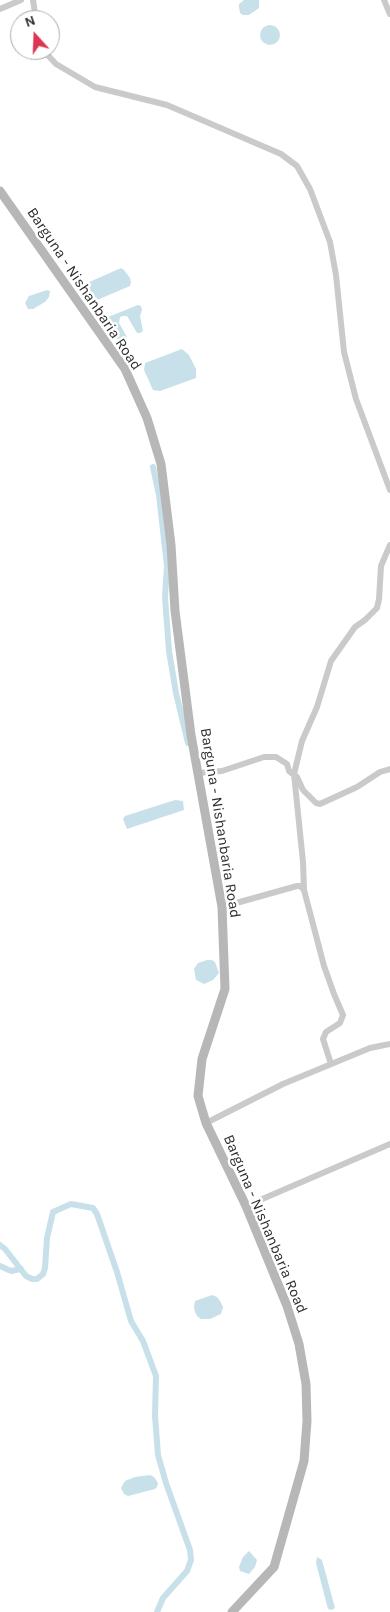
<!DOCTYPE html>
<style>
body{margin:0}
#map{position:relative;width:390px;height:1612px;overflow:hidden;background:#fff;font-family:Karla,sans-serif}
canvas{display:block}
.north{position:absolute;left:10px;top:10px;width:50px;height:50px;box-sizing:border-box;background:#fff;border:1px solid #ababab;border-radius:50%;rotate:340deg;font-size:14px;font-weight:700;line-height:20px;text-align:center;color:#2d2d2d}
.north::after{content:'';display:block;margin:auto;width:18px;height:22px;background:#dd3653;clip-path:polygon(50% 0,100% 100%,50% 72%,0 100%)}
</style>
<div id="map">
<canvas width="390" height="1612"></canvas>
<div class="north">N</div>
</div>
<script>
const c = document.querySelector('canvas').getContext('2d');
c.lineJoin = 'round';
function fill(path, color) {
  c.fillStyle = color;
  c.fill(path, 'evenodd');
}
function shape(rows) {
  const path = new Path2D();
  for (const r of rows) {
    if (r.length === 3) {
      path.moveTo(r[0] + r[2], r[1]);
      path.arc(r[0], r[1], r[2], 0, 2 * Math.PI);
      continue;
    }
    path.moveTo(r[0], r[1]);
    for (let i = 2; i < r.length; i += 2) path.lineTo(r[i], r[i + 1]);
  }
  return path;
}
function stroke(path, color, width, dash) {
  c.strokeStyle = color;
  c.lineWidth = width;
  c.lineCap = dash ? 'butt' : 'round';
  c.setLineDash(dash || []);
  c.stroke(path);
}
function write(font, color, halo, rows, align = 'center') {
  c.font = font + ' Karla,sans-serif';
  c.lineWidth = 5;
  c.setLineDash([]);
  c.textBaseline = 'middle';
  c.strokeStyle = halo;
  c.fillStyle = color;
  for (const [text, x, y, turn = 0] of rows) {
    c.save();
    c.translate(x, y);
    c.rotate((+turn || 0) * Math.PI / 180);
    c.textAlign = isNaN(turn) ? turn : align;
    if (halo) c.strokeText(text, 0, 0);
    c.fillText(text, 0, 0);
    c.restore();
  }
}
const water = shape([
 [244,0,259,0,259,8,249,15,243,15,240,13,239,7,239,4],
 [270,35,10],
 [121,268,124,270,130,278,131,282,130,286,97,300,93,300,88,297,84,290,84,286,87,283],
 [47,290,50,291,49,297,45,302,33,309,28,309,25,303,29,296],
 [138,305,141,306,142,310,140,316,143,331,140,333,137,333,127,316,123,316,120,317,119,323,127,337,124,340,120,341,101,325,103,321,108,317],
 [182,349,189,355,196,369,196,378,160,391,153,390,144,370,145,363],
 [175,800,183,801,184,810,127,829,123,819,125,816],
 [207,960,212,960,215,962,219,973,213,980,204,984,196,980,194,969,198,963],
 [212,1295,217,1297,220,1301,223,1307,221,1314,210,1319,201,1319,197,1316,195,1312,194,1307,195,1301],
 [150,1475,154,1477,158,1483,157,1487,155,1489,128,1496,124,1494,121,1488,125,1481,135,1477],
 [249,1551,257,1560,255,1567,249,1574,240,1571,239,1567,243,1557],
 [317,1557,322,1560,335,1608,332,1610,328,1609,316,1563]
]);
const canal = shape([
 [153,467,159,495,167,566,165,597,169,651,176,693,188,743],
 [0,1245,5,1249,26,1276,32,1279,37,1279,43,1274,45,1268,47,1238,53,1212,71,1204,93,1208,97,1214,117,1272,131,1321,143,1341,156,1376,155,1416,158,1455,166,1483,190,1550,191,1560,187,1571,163,1598,157,1612],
 [0,1266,11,1271,21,1269]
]);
const street = shape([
 [33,0,36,20],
 [384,0,390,14],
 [0,9,21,0],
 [43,50,56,64,95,87,167,105,281,154,297,166,310,189,330,242,336,275,344,352,356,399,390,490],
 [198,773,222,771,264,757,276,757,287,764,289,771,297,777,303,790,316,803,320,804,357,787,380,772,390,769],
 [304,890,303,862,294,774,302,741,317,707,331,661,355,627,365,620,377,608,379,599,381,566,390,545],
 [222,907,297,886,300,886,304,890,324,966,334,994,343,1015,340,1023,326,1032,323,1039,331,1064],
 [206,1123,283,1084,370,1048,390,1044],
 [246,1206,390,1144]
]);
const secondary = shape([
 [0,191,125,369,147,418,161,464,171,545,175,611,191,735,222,907,225,989,202,1059,198,1096,206,1123,246,1206,287,1306,299,1344,306,1384,307,1421,304,1461,274,1567,232,1612]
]);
const streetNames = [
 ["Barguna - Nishanbaria Road",84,289,56],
 ["Barguna - Nishanbaria Road",220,823,81],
 ["Barguna - Nishanbaria Road",265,1224,67]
];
fill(water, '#c8e0e9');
stroke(canal, '#c8e0e9', 6);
stroke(street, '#cacaca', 6);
stroke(secondary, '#b7b7b7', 9);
write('15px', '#2d2d2d', '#fff', streetNames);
</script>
